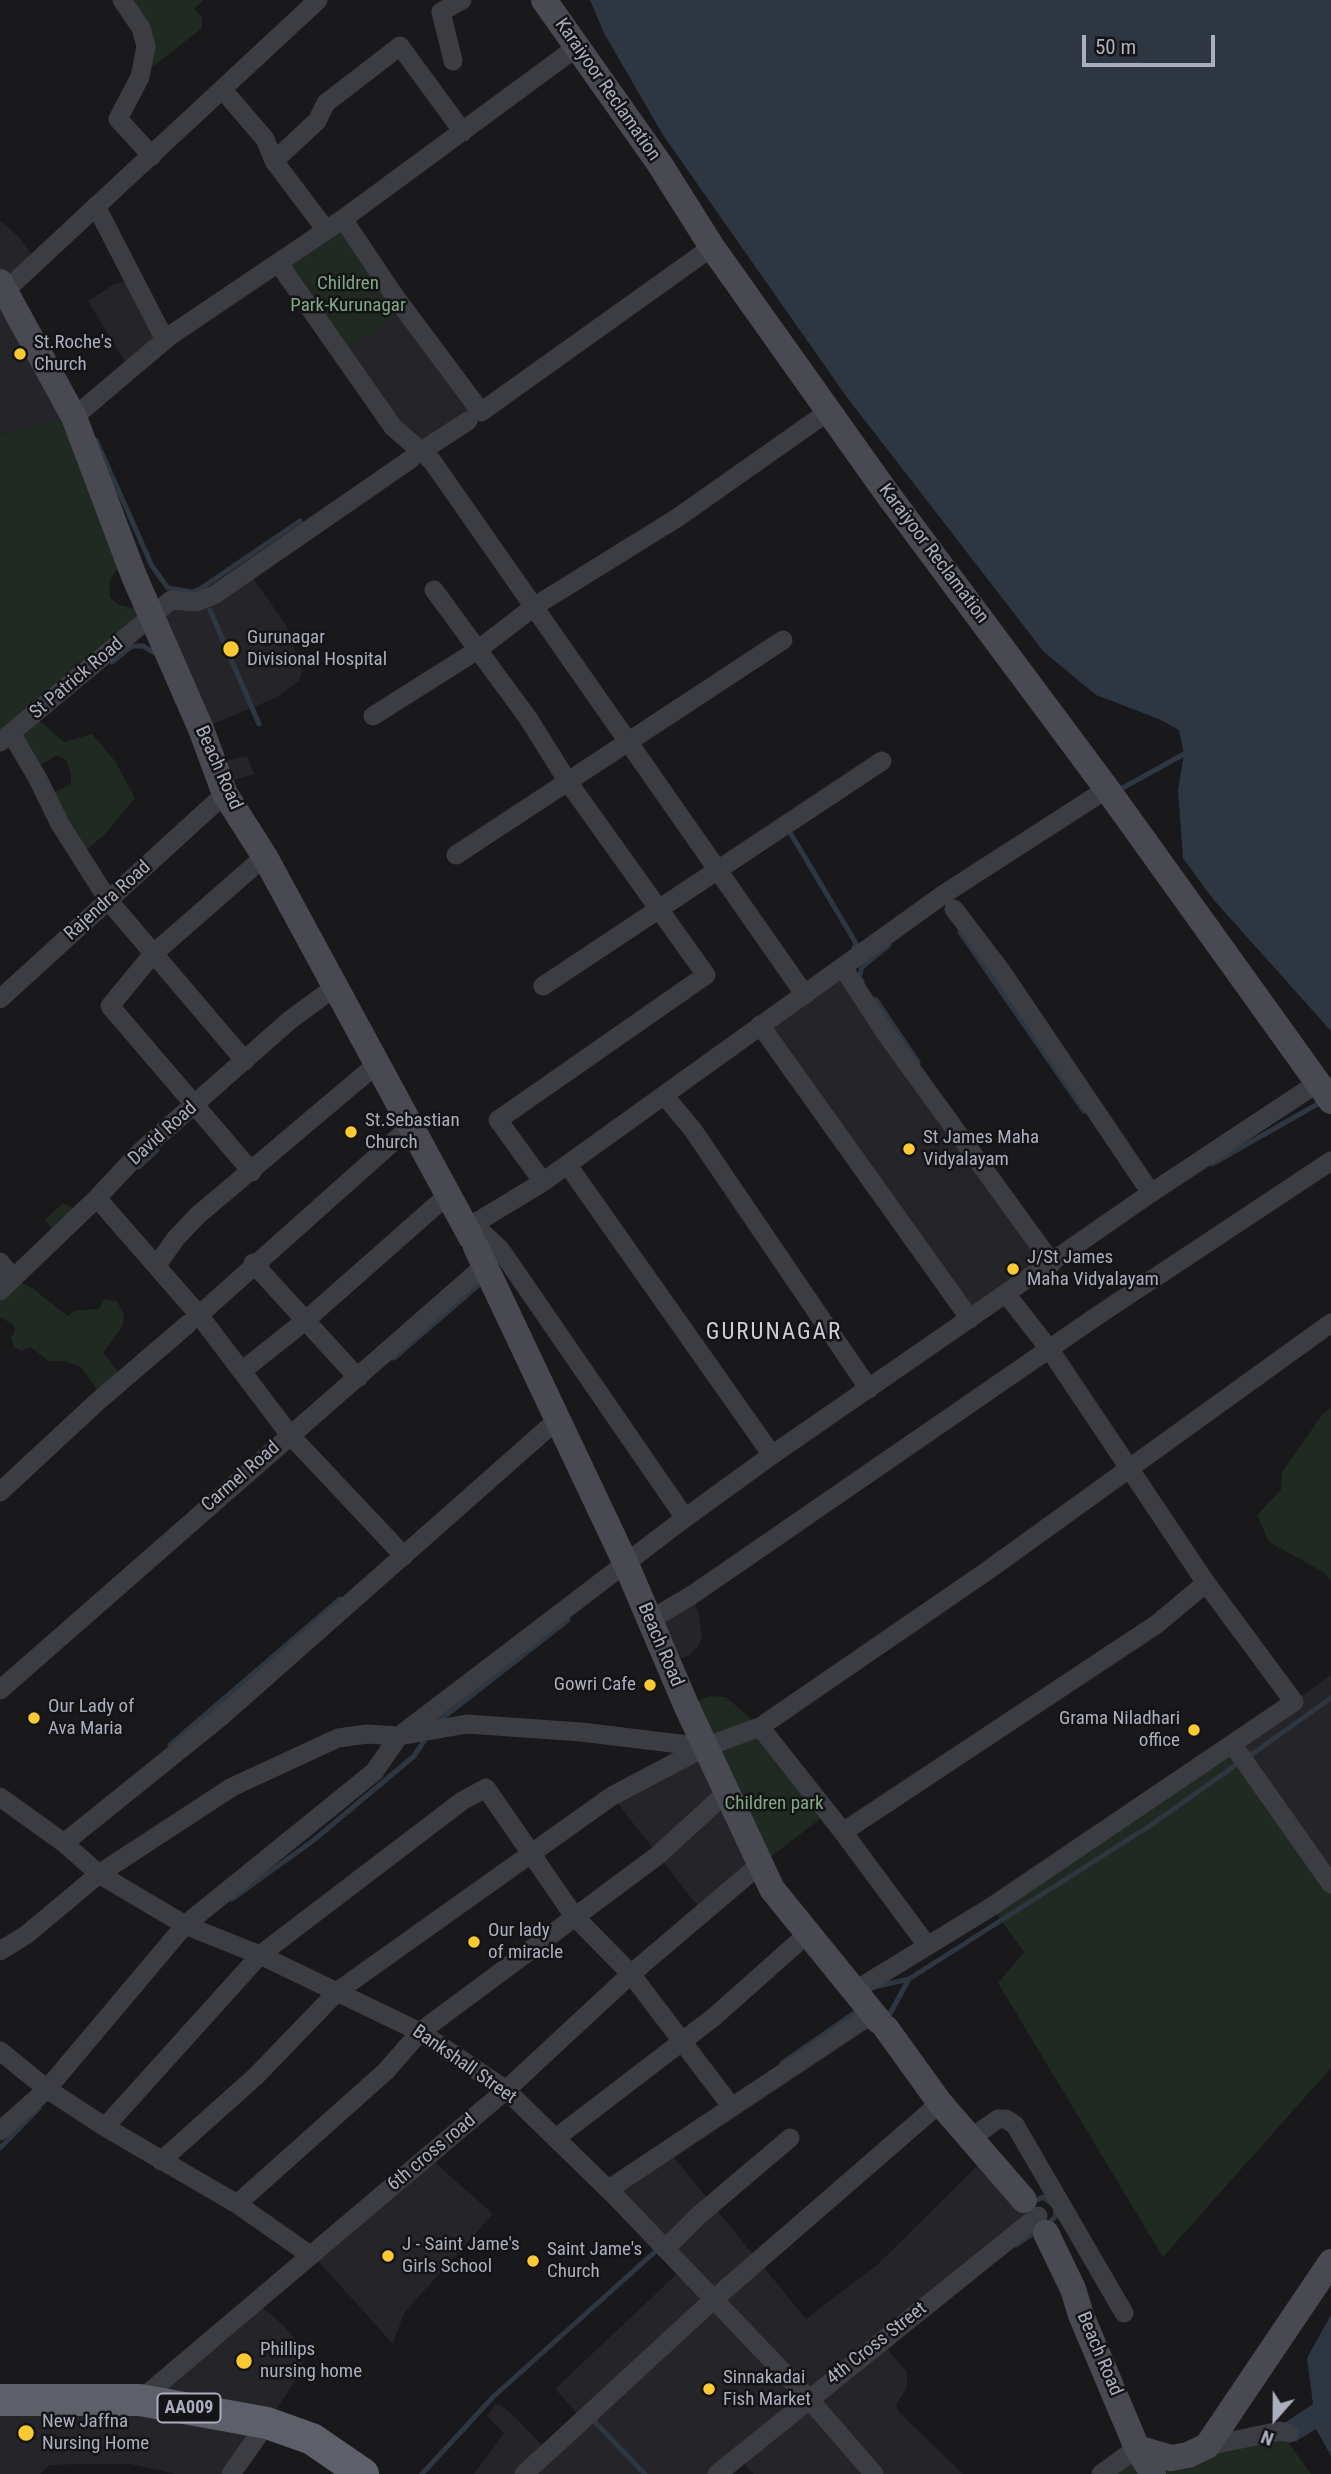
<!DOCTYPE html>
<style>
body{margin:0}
#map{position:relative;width:1331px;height:2474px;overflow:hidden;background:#19191b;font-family:"Roboto Condensed",sans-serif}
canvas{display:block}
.north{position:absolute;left:1240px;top:2383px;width:70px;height:70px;-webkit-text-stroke:5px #141417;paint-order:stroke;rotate:201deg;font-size:19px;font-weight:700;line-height:28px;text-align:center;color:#abaebc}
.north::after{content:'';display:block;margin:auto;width:24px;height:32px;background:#abaebc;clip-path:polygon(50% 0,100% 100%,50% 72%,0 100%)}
.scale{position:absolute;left:1082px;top:35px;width:133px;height:32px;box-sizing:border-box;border:4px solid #abaebc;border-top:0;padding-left:9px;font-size:21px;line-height:24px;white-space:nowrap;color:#abaebc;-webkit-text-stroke:5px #141417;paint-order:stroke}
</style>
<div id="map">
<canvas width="1331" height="2474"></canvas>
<div class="north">N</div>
<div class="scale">50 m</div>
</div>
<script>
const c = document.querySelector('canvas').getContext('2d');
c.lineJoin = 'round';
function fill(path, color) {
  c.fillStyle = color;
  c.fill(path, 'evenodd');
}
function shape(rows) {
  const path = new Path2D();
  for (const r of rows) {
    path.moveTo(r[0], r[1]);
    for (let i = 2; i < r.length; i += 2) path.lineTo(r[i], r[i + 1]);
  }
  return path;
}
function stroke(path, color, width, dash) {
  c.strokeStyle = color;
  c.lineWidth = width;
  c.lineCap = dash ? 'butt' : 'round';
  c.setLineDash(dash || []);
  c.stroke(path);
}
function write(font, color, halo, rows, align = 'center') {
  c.font = font + ' "Roboto Condensed",sans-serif';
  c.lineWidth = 5;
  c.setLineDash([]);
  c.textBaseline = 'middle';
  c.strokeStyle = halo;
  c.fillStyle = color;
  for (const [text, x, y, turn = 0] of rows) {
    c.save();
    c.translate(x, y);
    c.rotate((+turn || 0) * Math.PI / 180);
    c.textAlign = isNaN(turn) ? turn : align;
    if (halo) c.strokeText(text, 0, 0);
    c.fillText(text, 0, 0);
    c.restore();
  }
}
const built = shape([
 [0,221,18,236,37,261,6,291,74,417,0,434],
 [132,282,165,340,130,370,88,301,116,283],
 [406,312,481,412,421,451,340,352],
 [248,571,286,625,302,671,299,681,275,698,201,729,153,614,196,602],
 [247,756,254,774,222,784,214,764],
 [844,969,1052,1263,970,1319,760,1025],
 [692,1595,699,1615,702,1636,699,1645,690,1655,667,1663,650,1620],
 [1331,1675,1331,1884,1233,1745],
 [705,1747,761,1864,703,1913,612,1796],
 [667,2149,806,2319,878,2264,987,2156,1038,2216,881,2342,907,2372,907,2387,896,2405,899,2412,963,2474,753,2474,738,2457,717,2474,474,2474,504,2433,487,2416,495,2405,501,2405,512,2414,548,2451,582,2419,555,2389,683,2268,609,2189],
 [432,2160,493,2214,404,2313,393,2344,317,2260],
 [256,2302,283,2325,306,2352,301,2371,290,2389,231,2474,176,2474,130,2464,84,2464,50,2465,40,2474,0,2474,0,2400,140,2400]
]);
const green = shape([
 [135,0,204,0,194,9,202,17,202,28,140,77,146,46,128,9],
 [343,219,406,312,340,352,283,266],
 [74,417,124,570,115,571,109,583,110,597,117,604,153,614,34,716,64,742,92,734,115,761,135,798,104,835,80,855,47,796,71,784,71,774,66,760,57,755,33,770,11,734,0,742,0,434],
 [63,1203,73,1208,54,1231,45,1220],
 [13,1278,32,1288,68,1316,77,1310,99,1309,104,1299,117,1301,124,1315,123,1325,103,1353,124,1379,102,1397,81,1367,64,1361,49,1361,30,1347,21,1351,14,1347,11,1338,15,1331,14,1325,0,1317,0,1291],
 [1331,1408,1331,1582,1325,1573,1269,1542,1257,1515,1281,1490,1282,1472,1322,1415],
 [710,1696,726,1697,760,1727,828,1813,761,1864,696,1702],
 [1233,1745,1331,1884,1331,2068,1163,2257,998,1983,1024,1952,991,1907],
 [1280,2431,1311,2474,1101,2474,1137,2448,1171,2458]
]);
const water = shape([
 [590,0,1331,0,1331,1031,1213,899,1183,858,1178,790,1184,754,1179,730,1159,719,1096,695,1044,652,846,396,663,135,604,33],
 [1331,2315,1331,2456,1316,2429,1295,2442,1283,2424,1313,2404,1307,2358]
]);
const stream = shape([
 [96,440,152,566,168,588,192,592,200,589,300,521],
 [210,610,259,724],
 [112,662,132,646,143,646,157,654],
 [1119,790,1184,754],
 [788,829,857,945,854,947],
 [960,932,1084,1111],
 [862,981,859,977,862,967,889,945],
 [876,1000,918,1062],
 [1212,1164,1323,1101],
 [139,1167,157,1150],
 [394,1358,482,1282],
 [435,1724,568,1620],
 [170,1745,340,1599],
 [1248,1757,1331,1698],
 [232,1899,314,1840,414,1756,426,1738],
 [874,1987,909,1979,1151,1825,1240,1762],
 [887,2019,909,1979],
 [782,2063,860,2009],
 [0,2148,39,2108],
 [1031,2203,1043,2197,1055,2206,1056,2216,1046,2226],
 [1016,2245,1037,2231],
 [592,2419,645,2474],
 [422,2474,493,2397,658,2249]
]);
const minor = shape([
 [122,0,141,28,146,46,140,77,118,119,152,156],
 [453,61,441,12,462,0],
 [223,90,265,139,274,161,326,230],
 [274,161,317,121,326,103,400,46,463,132],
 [96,206,165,340],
 [343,219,396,298,481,412,712,247],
 [279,264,393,427,432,461,805,995],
 [5,291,318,0],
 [74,417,171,335,343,219,577,47],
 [417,454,468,421],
 [434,590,528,718,568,782,706,975,498,1120,543,1182],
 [373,716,479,649,535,606,677,518,829,411],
 [11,733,38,779,60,824,108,900,245,1061],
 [0,742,171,600,196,602,214,595,411,459],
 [456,855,783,640],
 [954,909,1002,972,1151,1193],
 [844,969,886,1034,1052,1263],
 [543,986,882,761],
 [0,999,216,802],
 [760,1025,970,1319],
 [668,1100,693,1130,869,1389],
 [252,1172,110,1006,152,955,256,864],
 [574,1174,772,1455],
 [97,1198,199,1315,290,1435,404,1556],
 [467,1228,543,1182,944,894,1107,789],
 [467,1228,484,1234,500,1249,685,1518],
 [0,1262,13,1278],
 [253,1263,358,1378],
 [157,1265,176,1238,198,1215,377,1064],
 [0,1291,97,1198,140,1152,290,1020,335,987],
 [199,1315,412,1125],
 [242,1371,306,1320,450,1193],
 [0,1492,97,1402,188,1324],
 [650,1620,692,1595,1097,1316,1331,1161],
 [0,1690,483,1267],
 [1233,1745,1331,1884],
 [0,1797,64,1843,99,1874,185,1925,260,1955,420,2032,506,2090,615,2196,808,2398,874,2474],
 [843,1832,1157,1624,1206,1583],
 [64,1843,223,1715,557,1420],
 [926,1944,843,1832,760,1727,987,1571,1331,1323],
 [0,1951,26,1935,99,1874,232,1787,338,1738,367,1734,399,1736,467,1724,581,1732,705,1747],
 [854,1991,991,1907,1294,1702,1206,1583,1050,1350,1007,1295],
 [0,2051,47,2089,105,2127,237,2204,310,2255],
 [105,2127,260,1955,462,1801,486,1788,574,1916,631,1974,731,2106],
 [0,2131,47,2089,185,1925,374,1772,399,1736,685,1518,772,1455,1151,1193,1319,1082],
 [556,2138,714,2017,796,1944],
 [971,2138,998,2119,1006,2119,1015,2125,1124,2313],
 [161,2161,256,2076,338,1991,612,1796,705,1747,760,1727],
 [609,2189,872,2014],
 [237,2204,386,2071,420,2032,657,1856,727,1792],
 [665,2249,698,2216,790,2138],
 [140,2400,506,2090,631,1974,751,1872],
 [1207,2446,1280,2431,1289,2433],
 [231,2474,267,2423],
 [524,2474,713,2300,940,2103],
 [717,2474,1038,2216],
 [1101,2474,1137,2448]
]);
const secondary = shape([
 [544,0,659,163,712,247,886,492,1107,789,1331,1101],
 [0,282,74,417,134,576,201,729,225,794,265,857,471,1237],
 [476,1247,626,1564,686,1705,772,1889,879,2021],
 [886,2028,940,2103,1024,2200],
 [1046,2233,1073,2289,1081,2315,1137,2448,1153,2474],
 [1137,2448,1171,2458,1188,2455,1207,2446,1331,2262]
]);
const trunk = shape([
 [0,2400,140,2400,267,2423,312,2439,363,2474]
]);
const markers = [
 [20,354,7,"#fbc931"],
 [231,649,9,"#fbc931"],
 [351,1132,7,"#fbc931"],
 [909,1149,7,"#fbc931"],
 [1013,1269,7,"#fbc931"],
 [650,1685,7,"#fbc931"],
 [34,1718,7,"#fbc931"],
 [1194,1730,7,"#fbc931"],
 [474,1942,7,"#fbc931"],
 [388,2256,7,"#fbc931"],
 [533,2261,7,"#fbc931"],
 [244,2361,9,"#fbc931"],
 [709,2389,7,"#fbc931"],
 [26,2433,9,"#fbc931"]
];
const shields = [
 [189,2408,63]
];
const shieldNames = [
 ["AA009",189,2408]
];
const streetNames = [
 ["Karaiyoor Reclamation",607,90,55],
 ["Karaiyoor Reclamation",933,554,53],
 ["St Patrick Road",77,679,-40],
 ["Beach Road",218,768,66],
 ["Rajendra Road",108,901,-42],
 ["David Road",163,1134,-42],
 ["Carmel Road",241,1477,-41],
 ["Beach Road",660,1645,67],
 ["Bankshall Street",464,2065,35],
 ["6th cross road",432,2153,-40],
 ["4th Cross Street",877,2344,-38],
 ["Beach Road",1099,2354,67]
];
const parkNames = [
 ["Children",348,284],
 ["Park-Kurunagar",348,306],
 ["Children park",774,1804]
];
const poiNames = [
 ["St.Roche's",34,343],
 ["Church",34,365],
 ["Gurunagar",247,638],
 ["Divisional Hospital",247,660],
 ["St.Sebastian",365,1121],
 ["Church",365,1143],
 ["St James Maha",923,1138],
 ["Vidyalayam",923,1160],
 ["J/St James",1027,1258],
 ["Maha Vidyalayam",1027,1280],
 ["Gowri Cafe",636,1685,"right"],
 ["Our Lady of",48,1707],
 ["Ava Maria",48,1729],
 ["Grama Niladhari",1180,1719,"right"],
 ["office",1180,1741,"right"],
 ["Our lady",488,1931],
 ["of miracle",488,1953],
 ["J - Saint Jame's",402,2245],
 ["Girls School",402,2267],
 ["Saint Jame's",547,2250],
 ["Church",547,2272],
 ["Phillips",260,2350],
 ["nursing home",260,2372],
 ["Sinnakadai",723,2378],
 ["Fish Market",723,2400],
 ["New Jaffna",42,2422],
 ["Nursing Home",42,2444]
];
const quarterNames = [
 ["GURUNAGAR",774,1333]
];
fill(built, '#252529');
fill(green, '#202a22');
fill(water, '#2e3741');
stroke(stream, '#2e3741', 5);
stroke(minor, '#3c3c43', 19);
stroke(secondary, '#484951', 26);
stroke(trunk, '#5e6069', 32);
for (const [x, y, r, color] of markers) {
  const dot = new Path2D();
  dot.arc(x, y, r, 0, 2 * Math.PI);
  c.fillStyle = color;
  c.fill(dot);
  stroke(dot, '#141417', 2.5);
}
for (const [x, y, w] of shields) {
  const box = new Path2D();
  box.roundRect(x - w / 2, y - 14.5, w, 29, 5);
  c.fillStyle = '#141417';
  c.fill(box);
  stroke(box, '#abaebc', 2);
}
write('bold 18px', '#abaebc', null, shieldNames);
write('19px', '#abaebc', '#141417', streetNames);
write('19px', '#81a787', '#141417', parkNames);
write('19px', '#abaebc', '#141417', poiNames, 'left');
c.letterSpacing = '2px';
write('23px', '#ccced7', '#141417', quarterNames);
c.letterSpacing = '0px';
</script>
